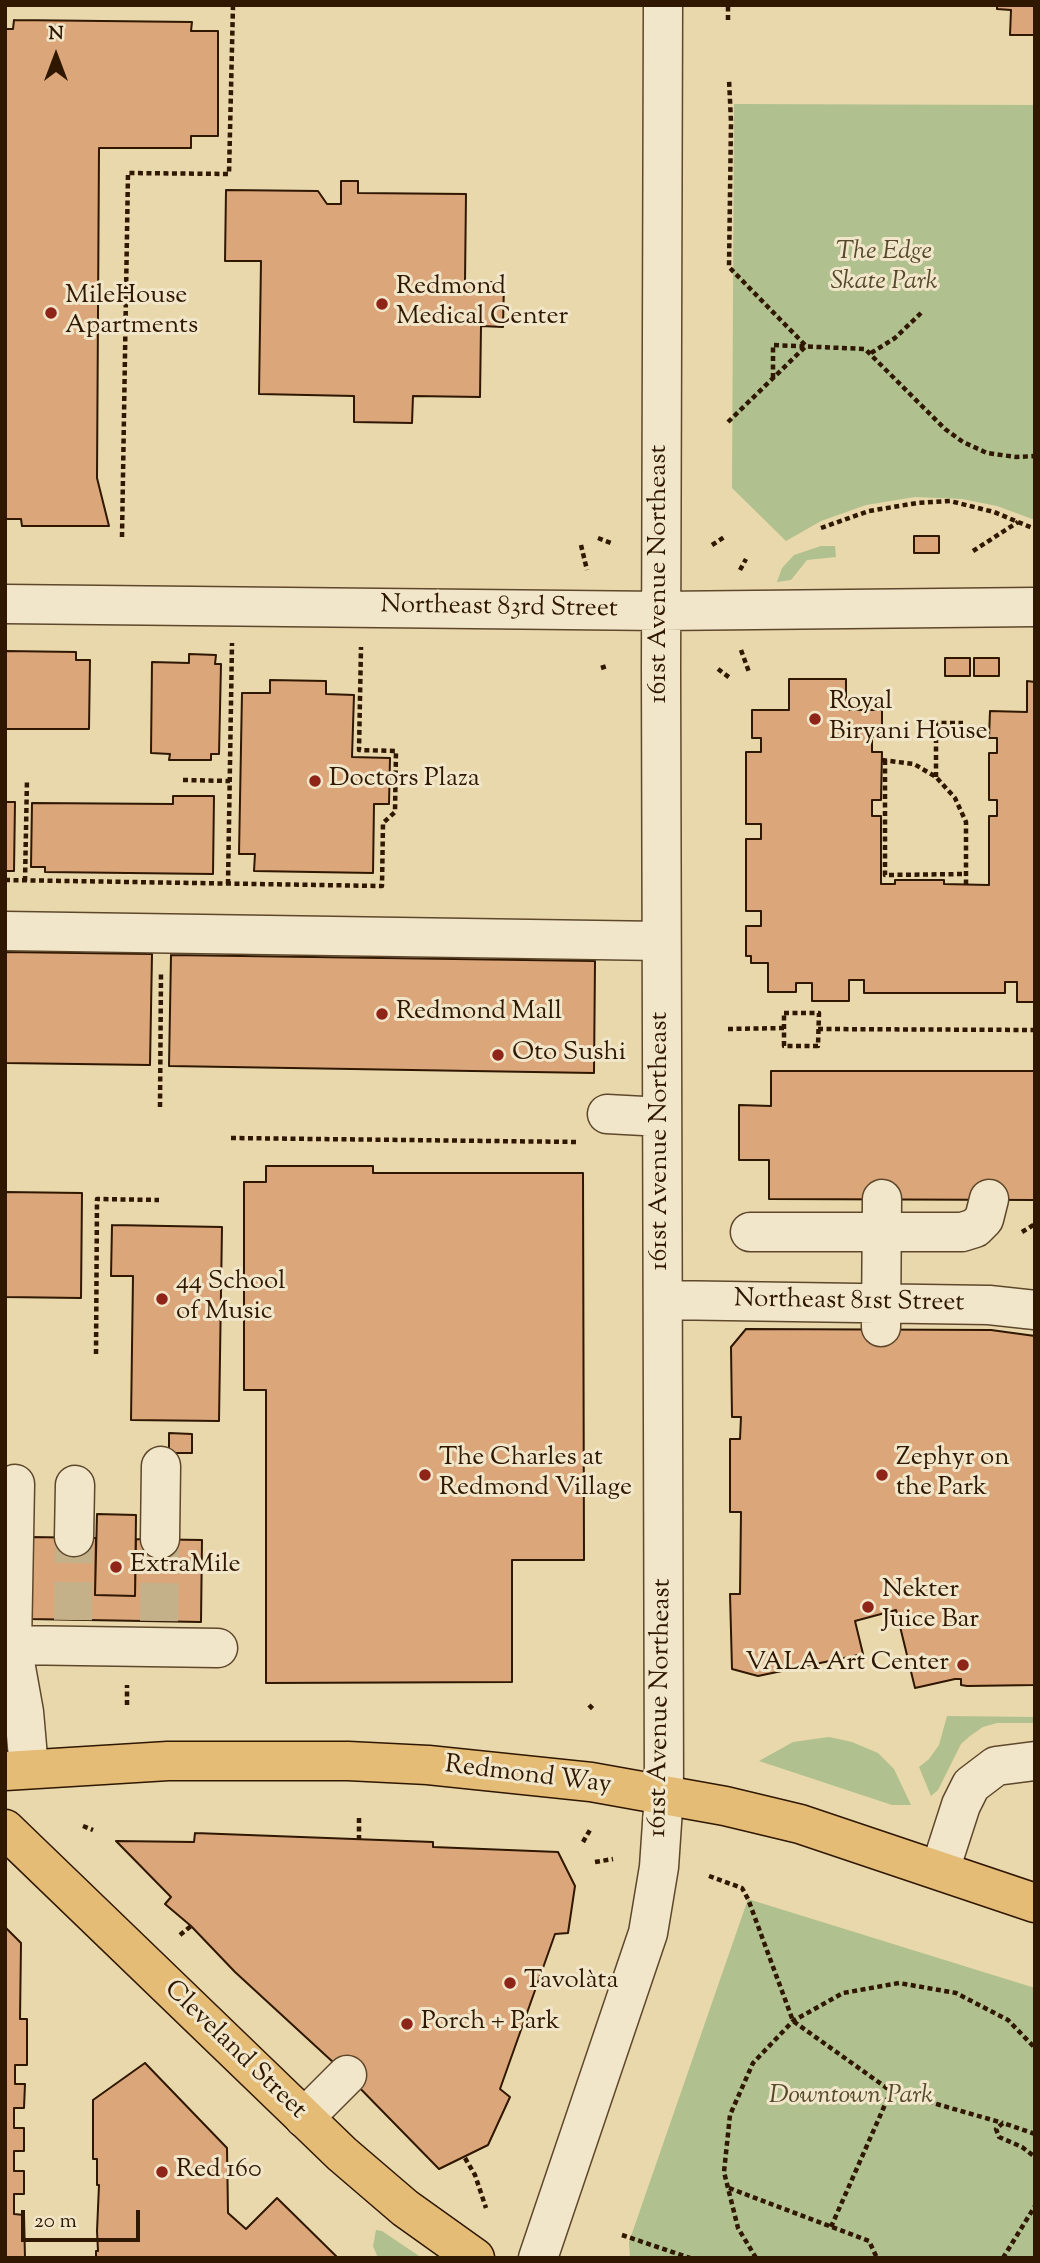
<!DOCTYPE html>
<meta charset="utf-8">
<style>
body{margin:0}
#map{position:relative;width:1040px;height:2263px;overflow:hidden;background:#e9d8ac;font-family:"Sorts Mill Goudy",serif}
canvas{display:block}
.frame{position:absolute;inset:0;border:7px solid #2f1700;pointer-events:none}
.north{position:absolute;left:21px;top:21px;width:70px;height:70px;-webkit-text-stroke:5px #f1e6c9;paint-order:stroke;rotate:0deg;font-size:19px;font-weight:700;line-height:28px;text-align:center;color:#2f1700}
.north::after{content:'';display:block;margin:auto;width:24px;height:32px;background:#2f1700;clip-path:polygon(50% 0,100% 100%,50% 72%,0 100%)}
.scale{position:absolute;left:21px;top:2210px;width:119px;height:32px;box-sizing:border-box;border:4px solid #2f1700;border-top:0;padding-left:9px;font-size:21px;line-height:24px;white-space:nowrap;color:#2f1700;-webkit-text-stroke:5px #f1e6c9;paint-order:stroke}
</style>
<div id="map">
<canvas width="1040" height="2263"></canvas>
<div class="frame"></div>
<div class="north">N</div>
<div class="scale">20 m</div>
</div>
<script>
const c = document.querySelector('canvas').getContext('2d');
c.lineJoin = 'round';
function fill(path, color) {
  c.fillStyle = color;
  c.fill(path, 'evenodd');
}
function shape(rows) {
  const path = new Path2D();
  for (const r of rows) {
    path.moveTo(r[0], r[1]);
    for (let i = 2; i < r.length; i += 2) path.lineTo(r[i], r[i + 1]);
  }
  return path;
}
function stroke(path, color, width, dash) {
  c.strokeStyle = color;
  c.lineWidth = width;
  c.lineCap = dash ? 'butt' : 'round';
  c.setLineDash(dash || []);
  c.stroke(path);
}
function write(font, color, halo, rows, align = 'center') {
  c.font = font + ' "Sorts Mill Goudy",serif';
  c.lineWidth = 6;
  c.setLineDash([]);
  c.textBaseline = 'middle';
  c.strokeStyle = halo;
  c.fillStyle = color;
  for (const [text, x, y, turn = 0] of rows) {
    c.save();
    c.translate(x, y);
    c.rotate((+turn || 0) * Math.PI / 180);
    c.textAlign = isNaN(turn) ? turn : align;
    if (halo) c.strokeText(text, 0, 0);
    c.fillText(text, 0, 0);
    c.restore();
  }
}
const green = shape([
 [734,104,1035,105,1035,520,997,506,962,499,915,497,866,505,821,521,786,541,732,488],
 [821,546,835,546,836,557,807,560,791,580,777,582,782,568,794,555],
 [947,1716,1035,1717,1035,1723,997,1723,983,1727,970,1736,961,1744,938,1790,931,1796,919,1767,929,1759,939,1745],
 [829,1737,852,1742,878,1753,894,1769,911,1805,892,1805,759,1761,793,1742],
 [748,1899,1035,1988,1035,2258,630,2258,629,2242],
 [376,2230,382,2231,422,2258,378,2258,373,2246]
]);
const building = shape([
 [997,5,1035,5,1035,35,1010,35,1011,10,997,9,997,5],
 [14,20,192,22,191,31,218,31,218,136,191,136,191,148,99,148,97,478,109,526,22,526,21,519,5,519,5,29,13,29,14,20],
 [341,181,358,181,358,193,466,194,465,282,504,282,503,327,481,326,480,397,413,396,412,423,354,422,354,396,259,394,261,261,225,261,226,190,318,191,327,204,341,204,341,181],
 [914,536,939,536,939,553,914,553,914,536],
 [5,651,76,652,76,660,90,660,89,729,5,729,5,651],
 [189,654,216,655,215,664,221,664,219,754,211,754,211,760,169,760,170,754,151,753,152,662,189,663,189,654],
 [945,658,970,658,970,676,945,676,945,658],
 [974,658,999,658,999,676,974,676,974,658],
 [789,679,846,679,846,710,882,710,882,737,872,737,872,752,882,752,881,800,872,800,872,816,881,816,881,884,895,884,895,880,944,880,944,884,989,885,989,816,997,816,997,800,989,800,989,753,997,753,997,738,989,738,990,711,1027,712,1027,681,1035,682,1035,1002,1017,1002,1017,982,1005,982,1005,993,864,993,864,980,849,980,849,1001,812,1001,812,983,796,983,796,992,768,992,768,963,751,963,751,956,746,956,746,926,761,926,761,911,746,911,746,839,761,839,761,824,746,824,746,752,761,752,761,738,752,738,752,710,789,710,789,679],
 [270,680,326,681,326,694,354,695,352,757,390,758,389,804,374,804,373,873,254,871,255,854,239,854,242,693,270,693,270,680],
 [173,796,214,796,213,874,45,872,45,867,31,867,32,803,173,804,173,796],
 [5,802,15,802,14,871,5,871,5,802],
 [5,952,152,954,150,1065,5,1063,5,952],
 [171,955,595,961,594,1073,169,1066,171,955],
 [771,1071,1035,1071,1035,1200,769,1199,769,1160,739,1160,739,1105,771,1106,771,1071],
 [266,1166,373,1166,373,1173,583,1173,584,1560,512,1560,512,1682,266,1683,266,1390,244,1390,244,1182,266,1182,266,1166],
 [5,1192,82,1193,81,1298,5,1297,5,1192],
 [112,1225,222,1227,219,1421,131,1420,133,1276,111,1276,112,1225],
 [746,1329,991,1330,1035,1336,1035,1685,967,1686,961,1685,961,1679,955,1679,915,1688,896,1610,855,1621,863,1654,758,1676,732,1669,730,1594,740,1594,741,1512,730,1512,730,1439,740,1439,741,1417,732,1417,731,1347,746,1329],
 [169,1433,192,1434,192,1453,169,1453,169,1433],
 [97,1514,136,1515,135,1596,95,1595,97,1514],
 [30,1537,96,1538,95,1595,135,1596,136,1539,202,1540,201,1622,29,1619,30,1537],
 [195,1833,433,1842,433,1847,558,1852,575,1886,568,1933,555,1934,500,2089,510,2097,488,2145,439,2169,347,2075,235,1972,191,1926,165,1904,171,1897,116,1841,194,1842,195,1833],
 [5,1927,21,1943,20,2019,27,2019,27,2065,15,2065,15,2084,25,2084,24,2108,14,2108,14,2128,24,2128,24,2151,14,2151,14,2171,24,2171,24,2194,14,2194,14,2214,24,2215,25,2258,5,2258,5,1927],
 [145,2063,227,2148,228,2213,246,2229,277,2198,338,2258,96,2258,96,2251,98,2251,97,2231,99,2185,97,2185,97,2159,93,2159,93,2100,145,2063]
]);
const minorTunnel = shape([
 [73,1620,74,1537],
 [159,1621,160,1539]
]);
const path = shape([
 [728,20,728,5],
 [871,353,895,338,921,313],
 [773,378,773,345,865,349,945,429,963,442,987,453,1016,457,1035,456],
 [728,422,806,346,729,267,731,122,729,79],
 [821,528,869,511,917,503,950,501,994,512,1035,529],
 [122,537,128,173,229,174,233,5],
 [598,538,611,543],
 [581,545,587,570],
 [712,545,726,536],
 [973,551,1018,522],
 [740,570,746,559],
 [741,650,749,672],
 [601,668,607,666],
 [718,669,730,678],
 [882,760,914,764,936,777,955,798,966,822,966,884],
 [885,760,885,875,966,874],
 [936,777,936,723,963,723],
 [183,780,230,781],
 [5,880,382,886,383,823,395,812,396,751,359,750,361,647],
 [25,881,27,779],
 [228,884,232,643],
 [784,1013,819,1013,818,1046,784,1046,784,1013],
 [728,1029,784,1028],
 [818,1029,1035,1030],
 [160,1107,161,973],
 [231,1138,579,1142],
 [1022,1232,1035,1224],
 [96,1354,97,1199,159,1200],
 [127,1705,127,1685],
 [589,1705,593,1709],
 [359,1818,359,1839],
 [83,1826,93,1830],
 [583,1842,590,1830],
 [595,1862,613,1859],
 [709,1876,742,1888,748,1899,793,2021,891,2091],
 [180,1935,191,1926],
 [1035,2134,1003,2123,996,2129,999,2137,1022,2147,1035,2157],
 [465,2158,475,2175,486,2208],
 [729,2188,869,2241,877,2258],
 [831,2227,891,2091,1003,2123],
 [622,2235,690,2258],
 [756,2258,738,2228,724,2172,730,2115,753,2063,793,2021,843,1993,899,1983,956,1993,1008,2020,1035,2048],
 [1003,2258,1035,2206]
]);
const minor = shape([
 [5,604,661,611,1035,607],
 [5,931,661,941],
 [607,1114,662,1117],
 [750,1232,962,1232,975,1228,984,1219,989,1199],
 [663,1300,989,1305,1035,1310],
 [881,1327,882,1199],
 [15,1484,12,1645,24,1712,29,1769],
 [74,1537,75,1485],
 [160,1539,161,1466],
 [12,1645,218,1648],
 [940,1870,961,1805,971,1785,996,1766,1035,1761],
 [304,2118,347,2075],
 [538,2258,648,1933,659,1867,664,1794,661,667,663,5]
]);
const major = shape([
 [5,1771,168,1761,348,1761,428,1765,591,1782,725,1806,800,1824,1035,1903],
 [5,1829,342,2154,405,2208,475,2258]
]);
const markers = [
 [382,304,7,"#8f2418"],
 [51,313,7,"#8f2418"],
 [815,719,7,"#8f2418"],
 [315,781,7,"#8f2418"],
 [382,1014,7,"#8f2418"],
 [498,1055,7,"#8f2418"],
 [162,1299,7,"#8f2418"],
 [425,1475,7,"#8f2418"],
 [882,1475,7,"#8f2418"],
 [116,1567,7,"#8f2418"],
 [868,1607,7,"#8f2418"],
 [963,1665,7,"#8f2418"],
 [510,1983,7,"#8f2418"],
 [407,2024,7,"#8f2418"],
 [162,2172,7,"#8f2418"]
];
const parkNames = [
 ["The Edge",884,254],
 ["Skate Park",884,284],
 ["Downtown Park",851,2098]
];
const poiNames = [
 ["Redmond",396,289],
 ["Medical Center",396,319],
 ["MileHouse",65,298],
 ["Apartments",65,328],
 ["Royal",829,704],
 ["Biryani House",829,734],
 ["Doctors Plaza",329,781],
 ["Redmond Mall",396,1014],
 ["Oto Sushi",512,1055],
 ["44 School",176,1284],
 ["of Music",176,1314],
 ["The Charles at",439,1460],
 ["Redmond Village",439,1490],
 ["Zephyr on",896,1460],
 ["the Park",896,1490],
 ["ExtraMile",130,1567],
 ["Nekter",882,1592],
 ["Juice Bar",882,1622],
 ["VALA Art Center",949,1665,"right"],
 ["Tavolàta",524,1983],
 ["Porch + Park",421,2024],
 ["Red 160",176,2172]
];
const streetNames = [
 ["161st Avenue Northeast",661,574,-90],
 ["Northeast 83rd Street",499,609,1],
 ["161st Avenue Northeast",662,1141,-90],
 ["Northeast 81st Street",849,1303,1],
 ["161st Avenue Northeast",662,1708,-89],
 ["Redmond Way",528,1777,7],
 ["Cleveland Street",234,2051,44]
];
fill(green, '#b0c08e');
fill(building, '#dba77a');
stroke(building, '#2f1700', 2);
stroke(minorTunnel, '#c4b18a', 38, [38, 19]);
stroke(minor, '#5e472b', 41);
stroke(major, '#2f1700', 41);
stroke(path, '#2f1700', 4.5, [5, 3.5]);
stroke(minor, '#f1e6c9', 38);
stroke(major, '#e4bc76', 38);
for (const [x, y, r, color] of markers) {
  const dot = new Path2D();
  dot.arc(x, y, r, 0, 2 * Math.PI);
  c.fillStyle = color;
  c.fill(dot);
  stroke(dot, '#f1e6c9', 2.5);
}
write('italic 26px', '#564a2b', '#f1e6c9', parkNames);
write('26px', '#2f1700', '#f1e6c9', poiNames, 'left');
write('26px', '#2f1700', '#f1e6c9', streetNames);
</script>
